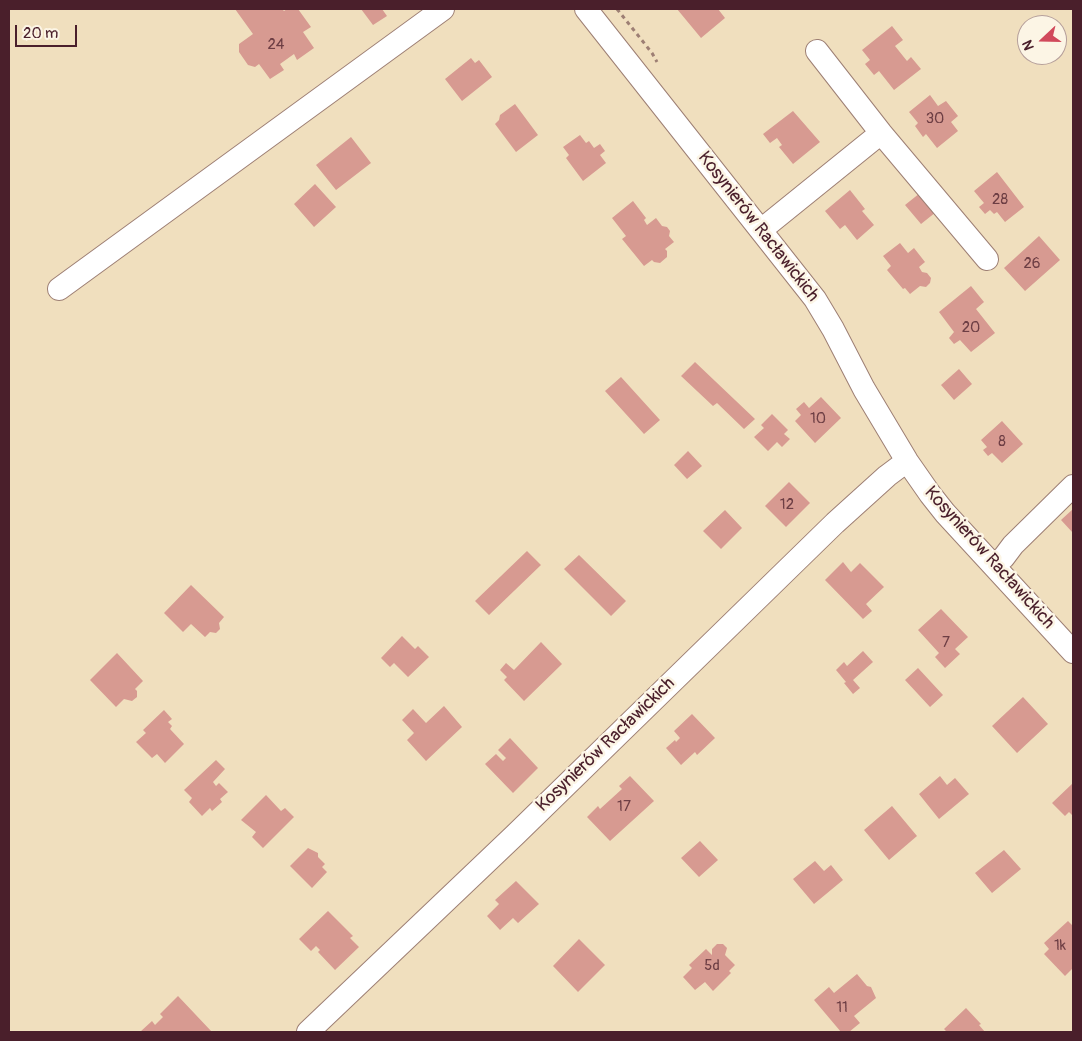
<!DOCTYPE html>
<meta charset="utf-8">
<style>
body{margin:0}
#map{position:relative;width:1082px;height:1041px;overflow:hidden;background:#f0dfbe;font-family:Pangolin,sans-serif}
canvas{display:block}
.frame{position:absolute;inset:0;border:10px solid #4a1f2b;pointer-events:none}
.north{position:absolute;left:1017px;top:15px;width:50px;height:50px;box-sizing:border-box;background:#fcf5e5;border:1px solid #b59f9b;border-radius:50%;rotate:249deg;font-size:14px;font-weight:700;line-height:20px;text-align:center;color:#4a1f2b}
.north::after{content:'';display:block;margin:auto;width:18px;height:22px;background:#d1495b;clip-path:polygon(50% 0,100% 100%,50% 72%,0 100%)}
.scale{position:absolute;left:15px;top:25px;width:62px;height:22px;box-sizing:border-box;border:2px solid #4a1f2b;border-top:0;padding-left:6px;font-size:15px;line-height:18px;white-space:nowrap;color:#4a1f2b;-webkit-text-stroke:4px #fcf5e5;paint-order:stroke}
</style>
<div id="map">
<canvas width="1082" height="1041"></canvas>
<div class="frame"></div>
<div class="north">N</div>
<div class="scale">20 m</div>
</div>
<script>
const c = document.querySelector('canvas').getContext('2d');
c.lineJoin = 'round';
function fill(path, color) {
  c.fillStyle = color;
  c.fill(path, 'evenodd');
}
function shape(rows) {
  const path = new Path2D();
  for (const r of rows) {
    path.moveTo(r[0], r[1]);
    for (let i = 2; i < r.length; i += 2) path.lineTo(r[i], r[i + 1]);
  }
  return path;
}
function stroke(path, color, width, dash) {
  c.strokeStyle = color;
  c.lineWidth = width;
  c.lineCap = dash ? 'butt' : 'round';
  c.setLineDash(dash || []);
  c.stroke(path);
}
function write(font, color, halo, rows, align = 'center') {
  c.font = font + ' Pangolin,sans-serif';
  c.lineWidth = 5;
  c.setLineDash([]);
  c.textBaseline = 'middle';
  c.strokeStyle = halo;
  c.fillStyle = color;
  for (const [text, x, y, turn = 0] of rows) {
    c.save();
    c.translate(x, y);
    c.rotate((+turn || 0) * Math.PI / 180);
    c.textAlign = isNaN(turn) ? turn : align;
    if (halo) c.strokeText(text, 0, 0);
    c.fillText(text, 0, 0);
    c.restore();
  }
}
const building = shape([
 [235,9,282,9,284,11,287,9,298,9,311,27,303,32,314,48,297,60,294,54,280,64,284,70,270,79,259,64,255,67,248,65,239,52,239,44,253,34],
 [361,9,382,9,387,16,373,25],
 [677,9,718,9,725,18,701,38],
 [892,26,903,40,895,46,907,61,911,57,921,69,894,90,879,71,874,75,865,64,870,60,862,50],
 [471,58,475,63,479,60,492,77,462,101,445,79],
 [930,95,938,106,946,101,958,116,951,122,958,131,937,148,926,134,923,137,915,126,918,123,909,112],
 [515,104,538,135,516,152,495,124,499,120,500,115],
 [793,111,820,142,793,164,779,147,782,145,777,138,770,143,763,134],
 [580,135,586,143,589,141,594,148,600,144,605,151,600,155,606,163,583,181,566,158,569,155,563,147],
 [351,137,371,163,336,190,316,165],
 [997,172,1024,207,1005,222,997,212,994,214,990,210,985,214,979,207,984,203,974,191],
 [315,184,336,207,314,227,294,204],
 [850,190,865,209,862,211,874,225,857,240,845,225,840,229,825,211],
 [920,193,936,212,921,224,905,205],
 [633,201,646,218,644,220,647,225,656,218,662,226,667,227,670,231,669,236,674,242,665,249,667,251,667,257,660,263,654,262,652,260,644,266,622,239,626,236,612,218],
 [1039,236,1060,260,1025,291,1004,268],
 [900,243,908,253,914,248,925,262,919,267,922,272,927,273,931,278,930,283,926,287,920,286,910,294,905,288,903,289,887,270,891,266,883,256],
 [971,286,984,302,976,309,995,333,971,352,960,340,954,344,949,338,954,332,939,312],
 [695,362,755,419,744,429,717,403,713,406,681,376],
 [959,369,972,384,954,400,941,385],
 [621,377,660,420,644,434,605,391],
 [821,397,841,418,815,443,795,421,801,415,796,409,804,402,809,408],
 [772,414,788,430,784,434,790,439,782,447,777,442,768,451,754,437,764,428,761,425],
 [1002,421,1023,444,1002,463,992,453,988,456,983,450,987,447,981,440],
 [688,451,702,466,687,479,674,465],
 [789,482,810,503,786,527,765,506],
 [1073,509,1073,533,1061,520],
 [725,510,742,528,721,549,703,531],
 [527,551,541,565,489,615,475,601],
 [579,555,626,601,611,616,564,569],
 [843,562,851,572,860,563,884,587,866,604,872,611,863,619,825,580],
 [191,585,224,617,219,623,220,629,216,633,210,632,205,637,191,624,183,632,164,613],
 [941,609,968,637,955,649,960,654,945,668,935,657,939,653,918,630],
 [402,636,415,649,418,646,429,657,408,677,394,663,390,667,381,658],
 [541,642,562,664,524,701,504,680,507,677,500,670,506,663,514,670],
 [863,651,873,662,853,680,860,688,853,694,844,683,846,682,836,670,844,662,847,666],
 [117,653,143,681,135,689,137,691,137,697,132,701,124,699,116,707,90,680],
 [918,668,943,695,930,707,905,680],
 [1023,697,1048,724,1017,753,992,726],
 [444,706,462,727,426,761,407,740,414,733,402,720,413,709,426,723],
 [164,710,172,719,168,722,172,726,170,729,184,744,165,763,157,754,152,758,136,742,146,733,143,730],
 [692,714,715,738,697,755,695,752,681,765,666,748,675,740,676,742,680,738,674,731],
 [510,738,538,768,513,793,485,764,496,754,503,761,506,758,498,750],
 [216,760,225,769,213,782,216,786,219,783,228,792,220,799,222,802,212,811,210,808,202,816,189,802,192,798,184,790],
 [630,776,654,801,610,841,587,817,598,806,600,809,622,789,619,786],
 [940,776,947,785,955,778,969,794,939,819,919,794],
 [1073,783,1073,816,1069,812,1065,816,1052,803],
 [266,795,281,811,285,808,294,817,263,848,252,837,256,832,241,820],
 [892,806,917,836,889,860,864,830],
 [700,841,718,860,699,877,681,858],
 [308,848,318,853,318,857,325,864,322,867,327,872,312,888,290,866],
 [1004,850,1021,869,992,893,975,873],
 [815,861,824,871,831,865,843,880,814,904,793,879],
 [516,881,539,904,518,923,513,918,500,930,487,916,499,904,495,900],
 [328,911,353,936,350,938,359,947,335,970,318,952,320,950,316,946,311,951,299,939],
 [1068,921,1073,926,1073,968,1065,976,1044,954,1049,949,1044,943],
 [579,939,605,965,578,992,553,966],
 [717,944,723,944,727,948,725,955,735,965,729,971,731,973,713,991,705,982,695,990,683,977,692,968,689,965,706,949,712,955,712,949],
 [857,974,867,986,871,987,876,998,854,1016,860,1023,849,1032,841,1032,814,1000,829,987,834,993],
 [178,996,212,1032,140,1032,152,1021,155,1025,163,1017,160,1014],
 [966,1008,981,1024,979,1025,985,1032,947,1032,944,1029]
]);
const path = shape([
 [617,9,652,53,657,62]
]);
const minor = shape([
 [586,9,815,299,833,329,864,389,907,461,930,494,945,513,1073,652],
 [817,51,881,133,987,259],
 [761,230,881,133],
 [59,289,443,9],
 [994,566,1004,557,1013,545,1073,486],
 [308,1032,515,835,835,523,887,476,907,461]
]);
const numberNames = [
 ["24",276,45],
 ["30",935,119],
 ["28",1000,200],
 ["26",1032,264],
 ["20",971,328],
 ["10",818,419],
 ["8",1002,442],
 ["12",787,505],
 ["7",946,643],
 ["17",624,807],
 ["1k",1060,946],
 ["5d",712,966],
 ["11",842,1008]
];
const streetNames = [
 ["Kosynierów Racławickich",758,227,52],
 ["Kosynierów Racławickich",989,558,48],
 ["Kosynierów Racławickich",606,745,-44]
];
fill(building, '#d79a91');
stroke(minor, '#9d7f74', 24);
stroke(path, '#9d7f74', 3, [4, 4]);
stroke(minor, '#fff', 22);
write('15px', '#6d3e44', null, numberNames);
write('18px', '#4a1f2b', '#fcf5e5', streetNames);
</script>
